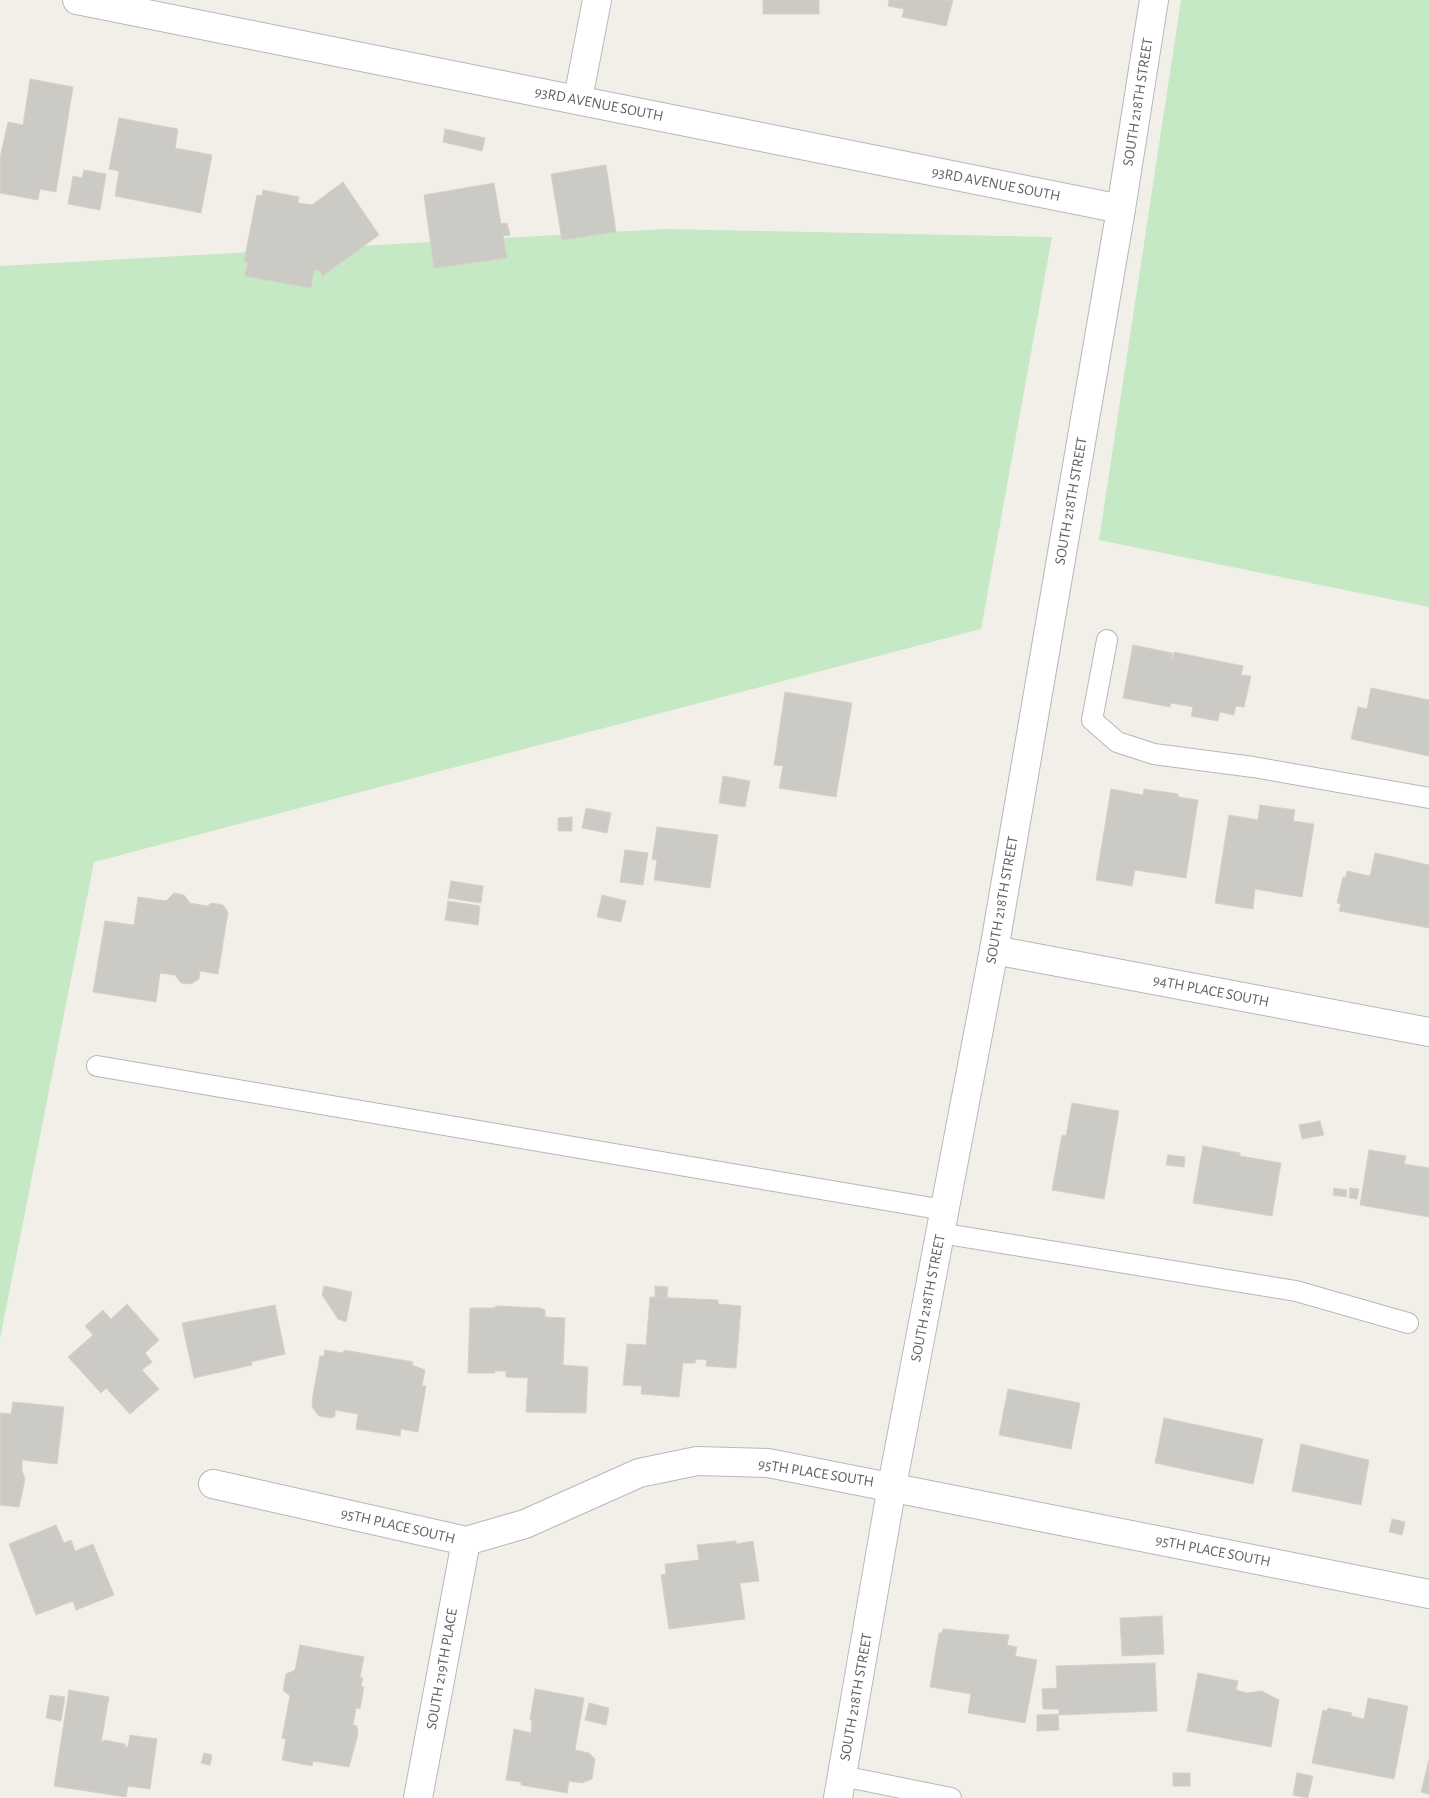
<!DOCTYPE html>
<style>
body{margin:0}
canvas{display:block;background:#f1efe8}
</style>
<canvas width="1429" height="1798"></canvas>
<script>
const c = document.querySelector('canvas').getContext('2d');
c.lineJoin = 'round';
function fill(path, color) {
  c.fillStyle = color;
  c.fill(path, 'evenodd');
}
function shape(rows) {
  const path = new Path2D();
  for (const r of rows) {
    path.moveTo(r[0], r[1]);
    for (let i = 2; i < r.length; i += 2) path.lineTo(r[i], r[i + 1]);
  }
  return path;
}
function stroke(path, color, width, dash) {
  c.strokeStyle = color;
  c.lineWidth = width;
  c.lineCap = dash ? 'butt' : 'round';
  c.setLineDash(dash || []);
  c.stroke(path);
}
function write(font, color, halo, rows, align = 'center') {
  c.font = font + ' "Alegreya Sans",sans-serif';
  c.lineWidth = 4.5;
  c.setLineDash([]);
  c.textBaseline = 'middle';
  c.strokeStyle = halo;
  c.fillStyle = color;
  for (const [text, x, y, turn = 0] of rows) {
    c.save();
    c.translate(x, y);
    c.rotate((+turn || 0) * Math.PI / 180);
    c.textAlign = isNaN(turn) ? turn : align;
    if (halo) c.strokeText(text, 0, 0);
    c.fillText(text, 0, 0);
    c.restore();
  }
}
const green = shape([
 [1181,0,1429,0,1429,607,1099,540],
 [665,229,1052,237,981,629,94,862,0,1339,0,266]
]);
const building = shape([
 [763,0,819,0,819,14,763,14,763,0],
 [889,0,953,0,946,26,902,17,904,9,888,6,889,0],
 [30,79,73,87,56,192,40,189,38,200,0,193,0,158,8,122,23,125,30,79],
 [119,118,178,129,175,148,212,155,201,213,115,196,119,171,109,169,119,118],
 [445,129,485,138,482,151,443,142,445,129],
 [606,165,616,232,562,240,551,174,606,165],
 [84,170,106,174,100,210,68,204,73,176,82,178,84,170],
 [343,182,379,235,322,276,321,271,314,270,311,288,245,276,248,262,244,261,257,195,262,196,263,190,299,197,298,203,312,205,343,182],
 [494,183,501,224,507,223,510,235,503,236,507,258,434,268,424,195,494,183],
 [1133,645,1172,653,1172,661,1174,652,1243,666,1241,675,1251,676,1244,707,1236,706,1234,715,1220,712,1218,721,1191,716,1193,707,1171,703,1170,707,1123,698,1133,645],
 [1371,688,1429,700,1429,756,1351,739,1358,707,1367,709,1371,688],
 [785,692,852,703,836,797,779,788,783,766,774,765,785,692],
 [723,776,750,781,745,807,719,803,723,776],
 [1111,789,1143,795,1144,789,1178,794,1178,797,1198,800,1186,878,1135,870,1132,886,1096,880,1111,789],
 [1260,805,1295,810,1293,821,1314,824,1302,897,1255,889,1253,909,1215,903,1229,815,1258,820,1260,805],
 [586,808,611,813,607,833,582,828,586,808],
 [572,817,572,831,558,831,558,818,572,817],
 [657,827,718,835,710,888,654,880,657,860,652,859,657,827],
 [625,850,648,853,643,885,620,882,625,850],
 [1375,853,1429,865,1429,928,1339,911,1341,904,1337,903,1343,877,1346,877,1347,871,1370,876,1375,853],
 [451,881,483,886,481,903,448,898,451,881],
 [174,893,184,895,190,903,207,906,212,903,223,905,228,912,218,974,200,971,199,979,191,984,181,983,175,975,160,973,156,1002,93,992,105,921,134,925,138,897,166,901,174,893],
 [602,895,626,901,621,922,597,917,602,895],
 [448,901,480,906,478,925,445,920,448,901],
 [1072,1103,1119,1111,1104,1199,1052,1190,1062,1135,1066,1136,1072,1103],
 [1320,1121,1324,1135,1302,1139,1299,1125,1320,1121],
 [1203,1146,1240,1153,1240,1156,1281,1163,1272,1216,1193,1203,1203,1146],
 [1369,1150,1406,1156,1404,1164,1429,1168,1429,1217,1360,1205,1369,1150],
 [1168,1155,1185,1157,1184,1167,1166,1165,1168,1155],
 [1334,1188,1347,1190,1346,1197,1333,1195,1334,1188],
 [1350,1188,1359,1189,1357,1199,1349,1198,1350,1188],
 [324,1286,352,1292,346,1322,338,1319,322,1295,324,1286],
 [655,1286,668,1287,667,1298,655,1297,655,1286],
 [650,1297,718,1300,718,1304,741,1306,736,1368,706,1366,707,1360,696,1359,695,1363,683,1363,679,1397,641,1394,642,1386,623,1385,627,1344,646,1345,650,1297],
 [127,1304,159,1340,145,1353,152,1362,142,1370,159,1389,130,1414,106,1388,101,1393,68,1357,93,1335,85,1326,103,1310,111,1319,127,1304],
 [275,1305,285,1354,251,1362,252,1365,194,1378,182,1323,275,1305],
 [496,1306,540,1308,545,1310,545,1317,565,1318,563,1365,588,1367,586,1413,526,1412,528,1378,506,1377,506,1371,494,1371,495,1373,468,1373,470,1308,495,1308,496,1306],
 [325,1350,343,1353,344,1350,413,1362,412,1365,425,1370,422,1386,426,1386,418,1432,401,1429,400,1436,356,1429,358,1414,335,1410,335,1416,331,1418,319,1416,312,1407,313,1395,320,1356,324,1356,325,1350],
 [1008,1389,1080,1403,1071,1449,999,1435,1008,1389],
 [13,1402,64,1407,57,1464,22,1460,22,1471,25,1479,19,1507,0,1505,0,1413,11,1414,13,1402],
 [1164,1418,1263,1439,1253,1484,1155,1463,1164,1418],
 [1301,1444,1369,1460,1361,1505,1292,1491,1301,1444],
 [1392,1519,1405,1522,1402,1535,1389,1532,1392,1519],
 [56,1525,64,1543,71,1540,75,1551,93,1544,114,1595,76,1610,73,1601,36,1615,9,1544,56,1525],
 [736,1541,736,1544,753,1541,759,1581,740,1583,745,1619,669,1629,661,1575,666,1574,665,1564,699,1560,697,1545,736,1541],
 [1162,1616,1164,1654,1122,1656,1120,1618,1162,1616],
 [943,1629,1009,1635,1007,1645,1017,1647,1015,1656,1037,1660,1025,1723,968,1713,971,1694,930,1687,939,1633,942,1633,943,1629],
 [300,1645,364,1657,360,1677,363,1678,361,1686,364,1687,360,1709,356,1708,353,1725,357,1726,358,1734,349,1767,313,1761,312,1766,282,1760,286,1739,282,1738,290,1696,283,1690,286,1674,295,1670,300,1645],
 [1155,1663,1157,1711,1059,1715,1059,1709,1043,1709,1042,1689,1057,1688,1056,1666,1155,1663],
 [1198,1673,1238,1681,1236,1690,1247,1693,1262,1691,1279,1700,1271,1747,1187,1731,1198,1673],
 [535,1689,584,1698,575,1750,589,1753,595,1759,592,1779,582,1783,569,1781,567,1793,521,1785,521,1782,506,1780,514,1729,531,1733,532,1721,530,1720,535,1689],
 [69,1690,109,1697,101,1743,104,1740,125,1744,125,1747,128,1747,130,1735,157,1739,150,1789,128,1786,126,1797,54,1786,69,1690],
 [50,1695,65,1697,61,1721,46,1718,50,1695],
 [1368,1698,1408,1706,1394,1779,1312,1763,1323,1710,1327,1711,1328,1708,1352,1713,1351,1716,1364,1719,1368,1698],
 [589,1703,609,1708,606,1725,585,1720,589,1703],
 [1058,1714,1059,1730,1037,1731,1037,1715,1058,1714],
 [204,1753,212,1755,210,1765,201,1763,204,1753],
 [1429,1760,1429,1794,1421,1792,1429,1760],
 [1173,1773,1190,1773,1190,1786,1173,1786,1173,1773],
 [1297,1773,1313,1776,1308,1798,1293,1795,1297,1773]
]);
const service = shape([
 [1107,640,1092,720,1117,742,1154,754,1253,767,1429,798],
 [97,1066,944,1210],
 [940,1233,1296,1291,1408,1323],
 [842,1776,951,1798]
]);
const minor = shape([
 [77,0,1121,209],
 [578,99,597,0],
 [994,950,1429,1032],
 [213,1484,466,1541,525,1524,639,1473,697,1461,768,1463,1429,1594],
 [418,1798,466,1541]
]);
const tertiary = shape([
 [838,1798,892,1486,994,950,1121,209,1154,0]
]);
const streetNames = [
 ["SOUTH 218TH STREET",1138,102,-81],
 ["93RD AVENUE SOUTH",599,104,11],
 ["93RD AVENUE SOUTH",996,184,11],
 ["SOUTH 218TH STREET",1071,501,-80],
 ["SOUTH 218TH STREET",1002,900,-80],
 ["94TH PLACE SOUTH",1211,991,11],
 ["SOUTH 218TH STREET",928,1298,-79],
 ["95TH PLACE SOUTH",816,1473,9],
 ["95TH PLACE SOUTH",398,1526,13],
 ["95TH PLACE SOUTH",1213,1551,11],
 ["SOUTH 219TH PLACE",442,1669,-80],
 ["SOUTH 218TH STREET",856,1697,-80]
];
fill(green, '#c5e8c5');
fill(building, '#cccac5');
stroke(building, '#d6d1c6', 1);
stroke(service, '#b5b8bc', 22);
stroke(minor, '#b5b8bc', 30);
stroke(tertiary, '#b5b8bc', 30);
stroke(service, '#fff', 20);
stroke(minor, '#fff', 28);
stroke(tertiary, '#fff', 28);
write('15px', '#5f6368', '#fff', streetNames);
</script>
